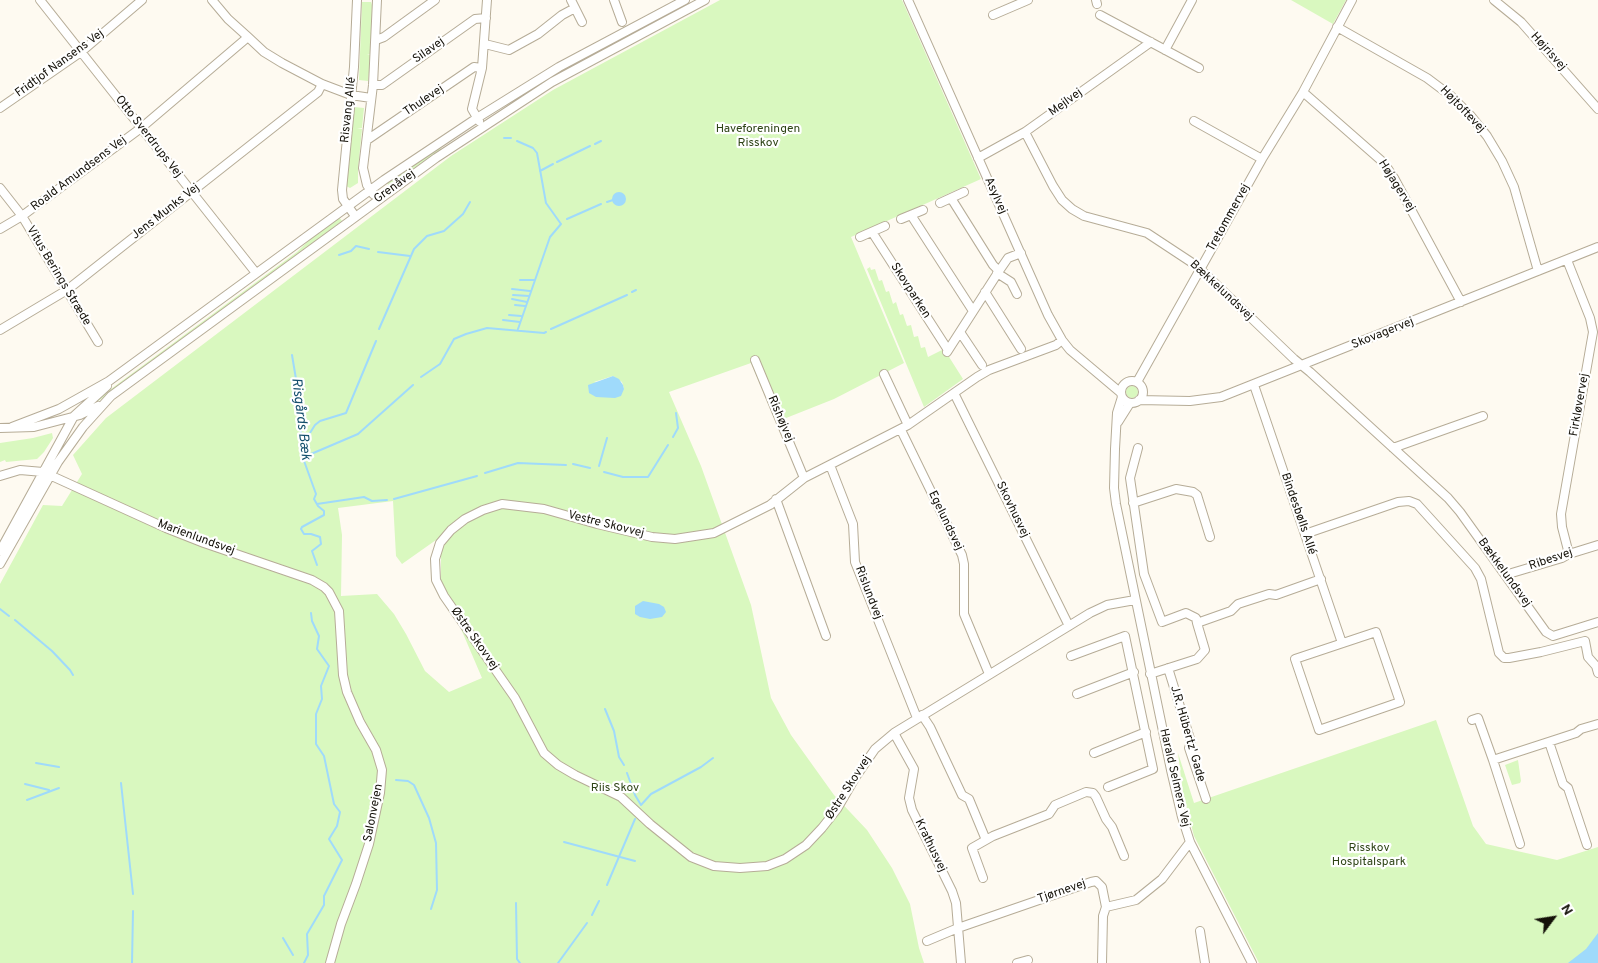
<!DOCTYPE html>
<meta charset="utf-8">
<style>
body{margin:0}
#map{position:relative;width:1598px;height:963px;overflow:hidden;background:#fefaf1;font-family:Overpass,sans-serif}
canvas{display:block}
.north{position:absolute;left:1528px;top:893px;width:50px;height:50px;-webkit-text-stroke:4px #fff;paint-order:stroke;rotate:59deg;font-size:14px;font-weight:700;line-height:20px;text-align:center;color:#141109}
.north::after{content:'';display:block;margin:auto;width:18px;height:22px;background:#141109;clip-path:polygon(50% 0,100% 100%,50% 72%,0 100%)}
</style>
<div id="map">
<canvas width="1598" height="963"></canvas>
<div class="north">N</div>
</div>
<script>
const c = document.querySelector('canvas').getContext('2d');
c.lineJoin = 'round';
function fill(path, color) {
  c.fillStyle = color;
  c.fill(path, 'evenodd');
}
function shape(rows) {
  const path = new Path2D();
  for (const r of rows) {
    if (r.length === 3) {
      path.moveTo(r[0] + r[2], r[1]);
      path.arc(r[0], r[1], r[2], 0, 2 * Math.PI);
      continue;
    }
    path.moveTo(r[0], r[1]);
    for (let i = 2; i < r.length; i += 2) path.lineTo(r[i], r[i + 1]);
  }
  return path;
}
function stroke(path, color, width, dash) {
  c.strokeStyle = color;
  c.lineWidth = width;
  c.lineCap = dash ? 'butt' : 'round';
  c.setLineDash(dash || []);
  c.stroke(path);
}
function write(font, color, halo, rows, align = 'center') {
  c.font = font + ' Overpass,sans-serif';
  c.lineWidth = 4.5;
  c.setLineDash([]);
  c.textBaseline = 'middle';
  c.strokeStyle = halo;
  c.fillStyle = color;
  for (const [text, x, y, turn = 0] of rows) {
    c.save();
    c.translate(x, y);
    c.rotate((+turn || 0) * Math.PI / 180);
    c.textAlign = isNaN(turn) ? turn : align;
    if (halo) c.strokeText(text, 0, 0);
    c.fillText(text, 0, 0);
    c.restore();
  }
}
const green = shape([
 [720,0,902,0,981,179,851,237,904,363,834,399,776,422,751,363,669,392,701,466,751,605,771,698,791,735,834,795,867,830,892,868,910,904,919,948,924,963,0,963,0,584,43,505,62,506,82,474,73,455,106,418,451,156,553,90],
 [613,376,622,382,624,389,594,382],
 [393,501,396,556,402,564,436,540,441,552,441,582,482,678,449,692,425,671,406,634,394,614,377,594,341,596,342,535,338,508],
 [1291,0,1346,0,1333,24],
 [362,2,371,2,372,5,371,54,367,54,371,55,368,81,359,80],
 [354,107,364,108,362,128,357,128,362,129,358,169,358,183,350,188,346,186],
 [440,147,441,149,389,186,387,183],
 [339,217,342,221,97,402,98,400,111,389,297,252,309,240],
 [870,267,871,270,875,269,879,281,882,280,886,292,889,291,893,304,896,302,900,315,903,314,907,326,911,325,914,337,918,336,921,348,925,347,928,357,944,349,963,379,924,407,867,269],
 [1132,392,6],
 [52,433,53,438,44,452,37,459,6,462,5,460,0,462,0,443,33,438],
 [1436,720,1473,826,1486,844,1557,860,1598,847,1598,963,1259,963,1194,836,1183,793,1178,753,1194,803],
 [1518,760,1521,781,1520,783,1512,785,1505,765]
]);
const water = shape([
 [619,199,7],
 [613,376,619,379,623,385,624,389,621,396,615,398,596,397,589,393,588,385],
 [643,601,659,604,664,607,666,612,662,617,650,619,640,617,635,614,635,606],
 [1598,933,1598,963,1568,963,1586,949]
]);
const stream = shape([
 [504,138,511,138],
 [517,141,533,148,537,153,546,203,561,224],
 [595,144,601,141],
 [557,162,590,146],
 [540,171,553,164],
 [607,202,613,200],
 [567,219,601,204],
 [378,252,410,256],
 [339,255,351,251,356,246,369,249],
 [520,280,535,280],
 [512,289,530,291],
 [632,292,636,290],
 [513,295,529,296],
 [512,299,527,302],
 [515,305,525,306],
 [509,315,521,316],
 [503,320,520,322],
 [379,329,414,249,427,236,444,231,463,214,470,202],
 [518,329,550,237,561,224],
 [551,329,627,295],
 [292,355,297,385,303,458,316,494,314,499,318,506,324,511,324,515,302,527,301,529,304,534,311,534,320,537,321,544,312,551,317,565],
 [421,377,440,364,454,339,466,334,487,328,544,333,546,332],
 [673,437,678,428,676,413],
 [303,444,315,425,320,421,346,413,376,341],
 [304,457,358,434,413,385],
 [573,464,590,468],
 [599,466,607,438],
 [604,472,623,477,648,477,668,445],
 [485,473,518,463,566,465],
 [394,499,477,476],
 [317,504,364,497,372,501,387,500],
 [0,609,9,616],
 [15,620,52,651,70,670,73,675],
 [605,709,614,731,619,757,624,765],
 [36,763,59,767],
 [627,773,635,795,641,805,651,794,701,767,713,758],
 [396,780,408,781,414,785,429,818,436,843,437,890,431,909],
 [121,783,133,894],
 [25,784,49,790],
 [27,800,59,788],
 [564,842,635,861],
 [607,885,635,819],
 [516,903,517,959,520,963],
 [592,915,599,901],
 [283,938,293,955],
 [132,963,133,911],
 [304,963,308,955,307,934,324,905,324,896,342,860,329,839,337,826,340,812,334,804,324,756,316,744,316,714,322,699,321,686,329,666,317,649,319,636,312,621,311,613],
 [558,963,587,923]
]);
const minor = shape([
 [40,0,256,273],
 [212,0,228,19,248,37,264,52,282,63,322,84,351,95,371,98],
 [571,0,582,22],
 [614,0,622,22],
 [908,0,1048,315,1062,340,1070,350,1121,393],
 [1096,0,1097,4],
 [1494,0,1521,22,1598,109],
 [993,15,1028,0],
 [1100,15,1199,68],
 [1337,27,1427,78,1451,96,1470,115,1487,136,1502,161,1514,187,1538,271],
 [376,40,384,37,435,0],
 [485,44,509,50,538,34,562,15,575,8],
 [1165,50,1192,0],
 [373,85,382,85,475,19,486,18],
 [1303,92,1384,163,1394,178,1461,302],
 [0,108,81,52,142,0],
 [479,121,472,109,482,68,487,0],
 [1194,121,1262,159],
 [1025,132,1053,186,1062,200,1072,209,1084,216,1147,233,1197,266,1294,359,1310,372,1448,498,1460,512,1546,632,1553,636,1598,622],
 [367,140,474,67,482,68],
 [978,158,1025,132,1151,42],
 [0,188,22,216,98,342],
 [373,194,367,185,363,168,373,85,377,0],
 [951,198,993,265,999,271],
 [940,203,964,192],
 [911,215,973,311],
 [355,216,343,199,342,190,354,67,357,0],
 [901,219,923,210],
 [0,229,22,216,141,128,248,37],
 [872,232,948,350],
 [860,237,885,226],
 [1567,260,1590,318,1593,332,1561,514,1562,527,1569,554],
 [997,273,1011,282,1017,294],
 [985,292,1021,349],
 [0,330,67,290,318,92,322,84],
 [960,332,982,365],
 [1062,340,1056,345,989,370,977,377,908,425,804,478,770,505,714,533,675,539,652,537,597,524,544,509,502,504,483,510,465,519,451,530,440,543,435,559,436,580,444,596,515,698,544,753,558,765,575,775,621,797,650,824,691,857,714,866,740,868,767,866,785,859,806,845,822,828,837,809,855,778,875,749,894,733,1090,613,1107,605,1135,600],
 [947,352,999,271,1008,258,1021,253],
 [755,360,804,478],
 [884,374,908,425],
 [1132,392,11],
 [1137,382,1262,159,1303,92,1352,0],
 [1254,385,1342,643],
 [954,393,1069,626],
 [1122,397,1117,413,1115,449,1114,488,1116,504,1171,770,1182,817,1190,842,1252,963],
 [1139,400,1190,401,1221,397,1598,247],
 [1118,422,1130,403],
 [12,427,59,409,109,381,384,180,477,118,559,67,685,0],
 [0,428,34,427,80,415,98,406],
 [901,430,962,555,964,564,964,614,989,674],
 [1138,448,1130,478,1144,574,1162,622,1186,613,1196,618,1197,623],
 [1393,448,1483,416],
 [830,465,853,524,855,562,917,718],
 [0,476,20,470,43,472,166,528,204,543,312,580,324,587,329,592,339,611,343,675,347,692,360,722,376,750,382,770,380,793,369,844,356,884,341,924,330,963],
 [776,499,826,636],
 [1133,503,1176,489,1193,492,1197,495,1210,537],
 [1305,534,1398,502,1409,501,1417,504,1475,568,1481,579,1499,653,1504,658,1509,658,1541,652,1585,641,1588,657,1596,666,1598,673],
 [0,551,74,416,107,386],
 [0,564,58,462,83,427,111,396,436,158,552,82,705,0],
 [1505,575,1562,558,1569,554,1598,545],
 [1376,632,1400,702,1319,730,1295,659,1376,632],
 [1071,656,1125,636,1153,769,1108,787],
 [1168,668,1191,742,1189,748,1206,799],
 [1150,674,1197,659,1205,650,1197,623,1231,611,1238,604,1269,594,1276,595,1321,579],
 [1077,694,1134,672],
 [922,715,930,727,962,795,969,799,986,840],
 [1472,720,1478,718,1493,760,1576,733,1581,729,1598,724],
 [894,733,914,769,909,798,912,810,952,891,956,903,961,963],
 [1549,742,1563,784,1568,788,1587,845],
 [1094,753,1146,732],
 [1493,760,1520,844],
 [983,878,972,848,993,836,1049,814,1055,805,1086,792,1093,793,1096,797,1106,819,1112,827,1124,856],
 [1200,931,1205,963],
 [927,941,958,928,1091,882,1096,881,1102,887,1106,907,1136,900,1162,879,1190,842],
 [1017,963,1028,960],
 [1102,963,1103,916,1106,907]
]);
const streetNames = [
 ["Silavej",429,51,-35],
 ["Højrisvej",1548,52,48],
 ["Fridtjof Nansens Vej",60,64,-36],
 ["Thulevej",424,101,-34],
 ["Mejlvej",1066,103,-36],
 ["Risvang Allé",349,110,-84],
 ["Højtoftevej",1462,110,46],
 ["Otto Sverdrups Vej",148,137,52],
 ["Roald Amundsens Vej",79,174,-37],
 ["Højagervej",1396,186,58],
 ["Grenåvej",395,187,-36],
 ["Asylvej",995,196,66],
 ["Jens Munks Vej",166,212,-38],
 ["Tretommervej",1229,218,-61],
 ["Vitus Berings Stræde",58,276,59],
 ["Skovparken",910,291,57],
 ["Bækkelundsvej",1221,291,43],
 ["Skovagervej",1383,334,-22],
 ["Firkløvervej",1580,405,-80],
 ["Rishøjvej",780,419,67],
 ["Skovhusvej",1012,510,64],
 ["Bindesbølls Allé",1298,514,71],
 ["Egelundsvej",945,521,64],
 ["Vestre Skovvej",606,525,14],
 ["Marienlundsvej",196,538,20],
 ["Ribesvej",1551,560,-19],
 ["Bækkelundsvej",1504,573,54],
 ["Rislundvej",868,593,69],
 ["Østre Skovvej",474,639,55],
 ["J.R. Hübertz' Gade",1187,734,74],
 ["Harald Selmers Vej",1174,778,77],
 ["Østre Skovvej",849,788,-57],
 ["Salonvejen",374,813,-79],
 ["Krathusvej",930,846,64],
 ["Tjørnevej",1062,892,-19]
];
const parkNames = [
 ["Haveforeningen",758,130],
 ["Risskov",758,144],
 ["Riis Skov",615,789],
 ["Risskov",1369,849],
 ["Hospitalspark",1369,863]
];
const waterNames = [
 ["Risgårds Bæk",300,419,83]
];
fill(green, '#d9f8bf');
fill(water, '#9fdafb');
stroke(stream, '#9fdafb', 2);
stroke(minor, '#b6ac97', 10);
stroke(minor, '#fff', 8);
write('12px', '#141109', '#fff', streetNames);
write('12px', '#2d4315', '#fff', parkNames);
write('italic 14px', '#16506d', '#fff', waterNames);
</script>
